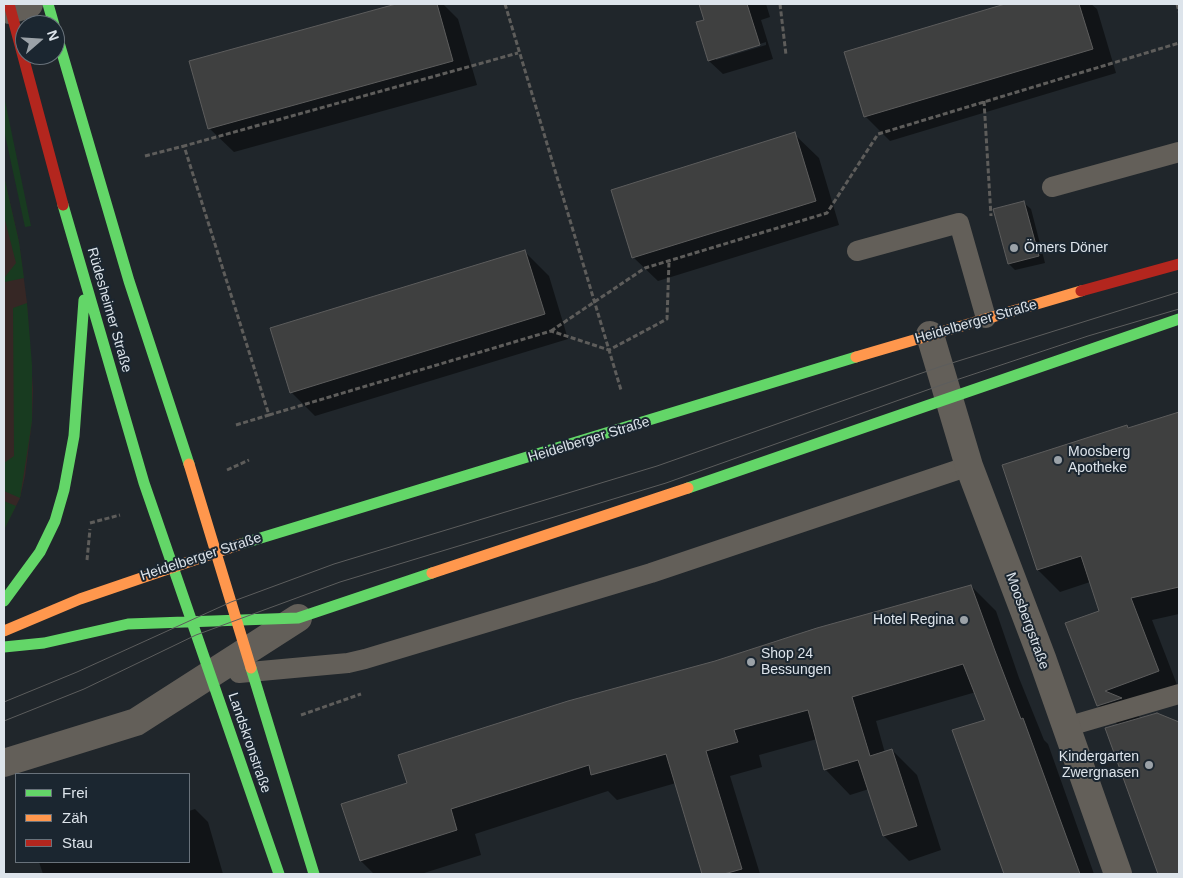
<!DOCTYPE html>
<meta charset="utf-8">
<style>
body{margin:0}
#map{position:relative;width:1183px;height:878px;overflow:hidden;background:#20262b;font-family:Arial,sans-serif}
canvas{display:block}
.frame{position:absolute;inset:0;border:5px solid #dde4eb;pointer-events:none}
.legend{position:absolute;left:15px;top:773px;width:175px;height:90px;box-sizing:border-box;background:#1b2630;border:1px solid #69727b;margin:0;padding:6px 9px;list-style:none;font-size:15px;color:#dde4eb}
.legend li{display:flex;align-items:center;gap:10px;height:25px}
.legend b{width:25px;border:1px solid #69727b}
.north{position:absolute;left:15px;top:15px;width:50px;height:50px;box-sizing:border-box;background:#1b2630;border:1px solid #69727b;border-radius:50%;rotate:71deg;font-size:14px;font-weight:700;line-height:20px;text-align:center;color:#dde4eb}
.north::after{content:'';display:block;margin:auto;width:18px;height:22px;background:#9ba2a8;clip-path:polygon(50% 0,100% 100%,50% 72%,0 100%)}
</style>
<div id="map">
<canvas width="1183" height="878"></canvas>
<div class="frame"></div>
<ul class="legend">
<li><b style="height:6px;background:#63d668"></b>Frei</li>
<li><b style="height:6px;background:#ff974d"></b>Zäh</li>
<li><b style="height:6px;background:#b3261e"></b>Stau</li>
</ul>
<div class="north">N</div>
</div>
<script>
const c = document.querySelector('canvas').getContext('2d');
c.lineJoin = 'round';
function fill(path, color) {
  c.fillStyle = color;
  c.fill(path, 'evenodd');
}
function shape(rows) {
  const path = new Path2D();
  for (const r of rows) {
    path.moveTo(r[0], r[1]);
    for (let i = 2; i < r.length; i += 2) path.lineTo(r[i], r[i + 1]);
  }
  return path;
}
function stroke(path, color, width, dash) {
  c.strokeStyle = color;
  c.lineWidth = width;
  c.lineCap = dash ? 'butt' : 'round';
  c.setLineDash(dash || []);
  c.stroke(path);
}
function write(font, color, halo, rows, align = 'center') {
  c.font = font + ' Arial,sans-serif';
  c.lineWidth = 4;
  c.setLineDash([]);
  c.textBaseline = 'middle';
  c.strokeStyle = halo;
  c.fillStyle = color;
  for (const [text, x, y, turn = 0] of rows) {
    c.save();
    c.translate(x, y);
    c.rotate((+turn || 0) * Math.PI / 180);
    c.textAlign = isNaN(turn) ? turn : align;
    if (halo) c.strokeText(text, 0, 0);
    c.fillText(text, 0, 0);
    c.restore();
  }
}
const commercial = shape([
 [4,176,19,242,27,303,33,390,32,421,25,476,20,498,4,530]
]);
const green = shape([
 [4,96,31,226,25,227,4,130],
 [4,176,19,242,24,278,5,282,4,278,16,263,4,216],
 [27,303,32,365,32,421,20,498,4,491,4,463,14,456,13,308],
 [4,501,16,506,4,530]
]);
const shadow = shape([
 [401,4,443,4,458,19,477,85,234,152,209,128,191,62],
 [700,4,766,4,770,17,761,20,773,59,723,74,709,61,705,21],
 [766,42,766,45,716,60,716,58],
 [1009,4,1091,4,1097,9,1116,73,890,141,865,116,846,52],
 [794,134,819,158,839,225,658,281,633,257],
 [1024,203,1031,209,1045,263,1015,270,1009,264],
 [525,252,549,276,568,339,315,416,291,392],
 [1179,414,1179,614,1152,620,1179,690,1133,710,1141,719,1177,723,1179,725,1179,874,1159,874,1107,729,1118,725,1098,705,1100,612,1090,582,1060,592,1038,570,1127,426,1130,429],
 [971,586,996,611,1019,678,1044,740,1048,744,1094,874,1005,874,953,731,987,720,976,692,876,721,885,753,892,750,917,775,941,850,909,861,884,836,869,789,850,795,826,770,817,739,759,755,762,767,730,776,760,874,703,874,676,783,617,800,608,791,475,834,481,855,421,874,374,874,361,861,408,784,715,662],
 [195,809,208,822,223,874,43,874,39,862,189,862,189,811]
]);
const building = shape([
 [396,4,437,4,453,61,208,129,189,61,396,4],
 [699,4,747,4,760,45,708,61,696,22,704,20,699,4],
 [1005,4,1079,4,1093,49,864,117,844,52,1005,4],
 [795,132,816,201,632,258,611,190,795,132],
 [1024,201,1039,256,1008,264,993,209,1024,201],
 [525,250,545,314,290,393,270,328,525,250],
 [1179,412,1179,587,1131,598,1159,671,1105,691,1122,698,1097,706,1065,623,1099,611,1081,556,1037,570,1002,465,1127,425,1128,428,1179,412],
 [971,585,995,651,1021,719,1023,718,1080,874,1004,874,952,730,985,720,963,664,852,697,870,756,892,749,917,826,883,836,858,760,824,770,808,710,734,730,738,742,706,751,742,869,724,874,702,874,666,754,591,775,589,765,451,809,457,830,360,861,341,804,407,783,398,755,568,701,715,661,817,628,971,585],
 [1157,713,1179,722,1179,874,1158,874,1105,728,1157,713]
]);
const path = shape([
 [505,4,621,390],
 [780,4,786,55],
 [1177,4,1179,12],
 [984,101,991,216],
 [145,156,184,146],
 [551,331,645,268,827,213,878,134,1179,43],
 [269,415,551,331,609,350,667,319,669,261],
 [236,425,269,415,184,146,518,53],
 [227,470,249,460],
 [90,523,120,515],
 [87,560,90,529],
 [301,715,361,694]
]);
const lane = shape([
 [1052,187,1179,152],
 [857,251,959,223,986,318],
 [239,673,348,663,365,659,651,573,969,466],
 [1066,727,1179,694]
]);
const street = shape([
 [10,10,29,4],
 [930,335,969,466,1042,658,1118,874],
 [4,763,136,722,298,618]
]);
const fast = shape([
 [48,4,54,25],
 [55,29,129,281,189,464],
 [63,205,144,483,279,874],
 [688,488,1179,319],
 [241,544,856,357],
 [4,601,40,552,55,521,64,490,74,436,84,300],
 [4,647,44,643,128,624,298,618,432,573],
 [251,668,314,874]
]);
const slow = shape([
 [856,357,1081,291],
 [189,464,251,668],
 [432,573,688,488],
 [4,631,80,599,241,544]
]);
const jam = shape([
 [9,4,63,205],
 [1081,291,1179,264]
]);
const tram = shape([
 [4,702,77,672,231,602,334,564,657,466,939,367,1179,292],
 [4,721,84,689,196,635,340,582,666,483,944,384,1088,336,1179,309]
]);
const markers = [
 [1014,248,5,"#9ba2a8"],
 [1058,460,5,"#9ba2a8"],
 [964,620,5,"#9ba2a8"],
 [751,662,5,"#9ba2a8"],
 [1149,765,5,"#9ba2a8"]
];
const poiNames = [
 ["Ömers Döner",1024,248],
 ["Moosberg",1068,452],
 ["Apotheke",1068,468],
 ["Hotel Regina",954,620,"right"],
 ["Shop 24",761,654],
 ["Bessungen",761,670],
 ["Kindergarten",1139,757,"right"],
 ["Zwergnasen",1139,773,"right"]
];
const streetNames = [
 ["Rüdesheimer Straße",109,310,74],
 ["Heidelberger Straße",976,322,-16],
 ["Heidelberger Straße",589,440,-17],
 ["Heidelberger Straße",201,557,-18],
 ["Moosbergstraße",1027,621,70],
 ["Landskronstraße",249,743,71]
];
fill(commercial, '#362725');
fill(green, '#183b20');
fill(shadow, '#0007');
fill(building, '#3f4040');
stroke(building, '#5c5c5c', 1);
stroke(path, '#5e5d5b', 3, [5, 2.5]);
stroke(lane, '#635f59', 20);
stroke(street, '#635f59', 28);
stroke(fast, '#63d668', 11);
stroke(slow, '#ff974d', 11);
stroke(jam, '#b3261e', 11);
stroke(tram, '#5c5d5d', 1);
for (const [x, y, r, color] of markers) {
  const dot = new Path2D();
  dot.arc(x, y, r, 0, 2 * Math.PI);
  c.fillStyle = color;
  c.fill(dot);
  stroke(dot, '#1b2630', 2);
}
write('14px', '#dde4eb', '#1b2630', poiNames, 'left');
write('14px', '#dde4eb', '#1b2630', streetNames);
</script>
